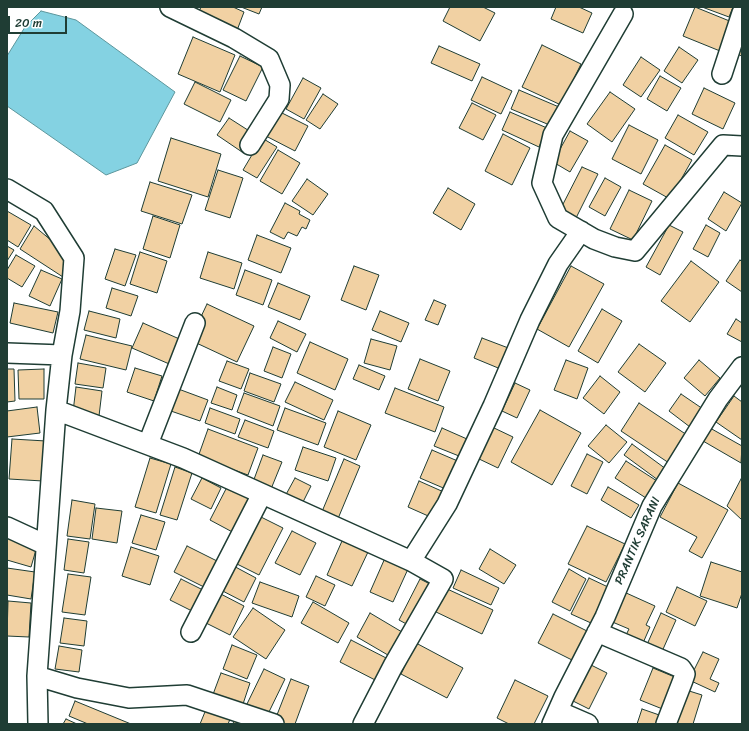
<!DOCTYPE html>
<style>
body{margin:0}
#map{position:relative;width:749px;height:731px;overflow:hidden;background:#fff;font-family:Sriracha,sans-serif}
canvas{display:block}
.frame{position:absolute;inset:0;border:8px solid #1f3d34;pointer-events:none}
.scale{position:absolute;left:8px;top:16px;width:59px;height:18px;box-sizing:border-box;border:2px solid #1f3d34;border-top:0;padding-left:5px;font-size:12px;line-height:14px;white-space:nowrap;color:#1f3d34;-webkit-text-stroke:3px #fff;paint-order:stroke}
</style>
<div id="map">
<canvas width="749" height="731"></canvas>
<div class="frame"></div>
<div class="scale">20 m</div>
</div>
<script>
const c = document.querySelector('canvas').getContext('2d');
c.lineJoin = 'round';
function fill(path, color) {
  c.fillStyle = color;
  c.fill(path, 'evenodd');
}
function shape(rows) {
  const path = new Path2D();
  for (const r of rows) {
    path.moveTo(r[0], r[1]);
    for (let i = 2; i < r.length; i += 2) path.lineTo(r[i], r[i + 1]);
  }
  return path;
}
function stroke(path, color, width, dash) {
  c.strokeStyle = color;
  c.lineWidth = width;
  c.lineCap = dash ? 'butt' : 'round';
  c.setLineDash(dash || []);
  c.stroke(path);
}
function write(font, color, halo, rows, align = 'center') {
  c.font = font + ' Sriracha,sans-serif';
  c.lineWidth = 4;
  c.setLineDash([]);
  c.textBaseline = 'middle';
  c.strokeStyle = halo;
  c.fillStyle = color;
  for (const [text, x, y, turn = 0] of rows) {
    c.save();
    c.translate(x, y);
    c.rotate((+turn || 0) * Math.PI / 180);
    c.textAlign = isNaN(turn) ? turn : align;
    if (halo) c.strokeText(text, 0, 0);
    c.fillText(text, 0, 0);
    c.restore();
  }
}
const water = shape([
 [41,11,76,20,175,92,137,163,106,175,7,106,7,56,25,27,41,11]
]);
const building = shape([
 [201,7,233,7,244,12,236,33,197,16,201,7],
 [241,7,262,7,259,14,241,7],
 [450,7,483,7,495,13,480,41,443,21,450,7],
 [556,7,579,7,592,13,583,33,551,19,556,7],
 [695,7,732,22,720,51,683,36,695,7],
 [702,7,733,7,729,17,702,7],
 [193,37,235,55,220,92,178,74,193,37],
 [742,42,742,56,737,54,742,42],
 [542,45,581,64,561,105,522,87,542,45],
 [439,46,480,64,472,81,431,63,439,46],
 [679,47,698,60,682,83,664,71,679,47],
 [240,56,263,67,246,101,223,90,240,56],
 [641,57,660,70,641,97,623,85,641,57],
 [660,76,681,88,667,111,647,99,660,76],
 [482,77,512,91,501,114,471,100,482,77],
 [303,78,321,88,304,119,286,109,303,78],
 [195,82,231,100,220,122,184,104,195,82],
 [704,88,735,103,723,129,692,114,704,88],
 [519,90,559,107,552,126,511,109,519,90],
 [610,92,635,109,612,142,587,124,610,92],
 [323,94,338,104,320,129,306,120,323,94],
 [472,103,496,115,483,140,459,128,472,103],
 [276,110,308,126,295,151,264,135,276,110],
 [510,112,547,128,539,147,502,130,510,112],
 [678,115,708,132,694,155,665,138,678,115],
 [229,118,254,134,242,152,217,135,229,118],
 [629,125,658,140,641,174,612,159,629,125],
 [570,131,588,141,570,172,553,162,570,131],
 [503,134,530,148,512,185,485,171,503,134],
 [171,138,221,154,208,197,158,181,171,138],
 [262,138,277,147,257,178,243,170,262,138],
 [665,145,692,160,670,199,643,184,665,145],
 [278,150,300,163,282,194,260,181,278,150],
 [582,167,598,174,576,218,560,210,582,167],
 [218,170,243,178,230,218,205,210,218,170],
 [605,178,621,187,605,216,589,207,605,178],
 [307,179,328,194,313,215,292,201,307,179],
 [150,182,192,195,182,224,141,211,150,182],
 [448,188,475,204,461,230,433,213,448,188],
 [629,190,652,201,633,240,610,229,629,190],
 [724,192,742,203,726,231,708,219,724,192],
 [285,203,300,211,299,214,310,220,306,229,302,227,297,236,288,232,284,239,270,232,285,203],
 [7,211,31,225,18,247,7,240,7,211],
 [153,216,180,225,170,258,143,249,153,216],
 [669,225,683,232,660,275,646,267,669,225],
 [706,225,720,233,708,257,693,249,706,225],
 [34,226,70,256,63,277,20,249,34,226],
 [257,235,291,248,281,273,248,260,257,235],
 [7,246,14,250,7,261,7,246],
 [115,249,136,255,125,286,105,279,115,249],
 [140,252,167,261,157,293,130,284,140,252],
 [208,252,242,263,234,289,200,278,208,252],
 [16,255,35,266,22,287,7,278,7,270,16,255],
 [740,260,742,262,742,292,726,281,740,260],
 [691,261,719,282,690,322,661,301,691,261],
 [354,266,379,275,366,310,341,300,354,266],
 [571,266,604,284,569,347,537,329,571,266],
 [41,270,62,279,50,306,29,296,41,270],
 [245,270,272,280,263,305,236,295,245,270],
 [278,283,310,296,300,320,268,307,278,283],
 [112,288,138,296,131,316,106,308,112,288],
 [434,300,446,305,438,325,425,320,434,300],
 [14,303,58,312,53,333,10,323,14,303],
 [207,304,254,326,237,362,190,340,207,304],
 [602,309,622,321,598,363,578,351,602,309],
 [89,311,120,319,116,338,84,330,89,311],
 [380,311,409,323,401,342,372,330,380,311],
 [736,319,742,323,742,342,727,334,736,319],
 [278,321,306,334,297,352,270,338,278,321],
 [143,323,184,341,174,366,132,348,143,323],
 [86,335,132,346,126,370,80,359,86,335],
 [482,338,511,349,503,370,474,358,482,338],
 [371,339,397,346,390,370,364,363,371,339],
 [310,342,348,359,335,390,297,373,310,342],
 [639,344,666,363,645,392,618,372,639,344],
 [273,347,291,354,282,378,264,371,273,347],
 [420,359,450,371,438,401,408,389,420,359],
 [566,360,588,368,577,399,554,390,566,360],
 [699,360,720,378,705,396,684,378,699,360],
 [227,361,249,369,241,389,219,381,227,361],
 [78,363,106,368,103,388,75,384,78,363],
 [359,365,385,376,379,390,353,379,359,365],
 [135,368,162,376,154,401,127,392,135,368],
 [7,369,14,369,15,401,7,402,7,369],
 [44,369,44,399,19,399,18,370,44,369],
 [250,373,281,384,274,402,244,391,250,373],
 [600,376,620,392,604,414,583,398,600,376],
 [295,382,333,400,324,420,285,402,295,382],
 [515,383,530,390,517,418,502,411,515,383],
 [76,387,102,391,99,416,73,412,76,387],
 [173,387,208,400,200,421,165,409,173,387],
 [217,387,237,395,232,410,211,403,217,387],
 [395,388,444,407,435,432,385,413,395,388],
 [244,393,280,406,273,426,237,412,244,393],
 [681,394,703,409,690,427,669,411,681,394],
 [734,396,742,402,742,440,716,422,734,396],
 [639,403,687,435,669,463,621,431,639,403],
 [37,407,40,433,7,437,7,411,37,407],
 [210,408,240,419,235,434,205,423,210,408],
 [285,408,326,423,318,445,277,430,285,408],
 [540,410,581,433,552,485,511,462,540,410],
 [338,411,371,425,356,460,324,447,338,411],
 [245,420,274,431,268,448,238,437,245,420],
 [606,425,627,442,609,463,588,446,606,425],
 [492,427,513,437,498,468,477,458,492,427],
 [442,428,467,439,459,456,434,446,442,428],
 [710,428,742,446,741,463,703,441,710,428],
 [208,429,258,448,248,475,198,457,208,429],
 [12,439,46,441,43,481,9,479,12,439],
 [632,444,666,469,658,480,624,455,632,444],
 [303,447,336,458,328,481,295,470,303,447],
 [432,450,460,462,448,490,420,478,432,450],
 [587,454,603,462,587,494,571,486,587,454],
 [263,455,282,462,271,489,253,482,263,455],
 [150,458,171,464,156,513,135,507,150,458],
 [344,459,360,466,337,521,321,514,344,459],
 [626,461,657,481,646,498,615,478,626,461],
 [175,467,192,473,177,520,160,515,175,467],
 [742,477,742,520,727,506,742,477],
 [202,478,221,488,211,509,191,499,202,478],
 [295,478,311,486,300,508,283,500,295,478],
 [419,481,446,493,435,519,408,507,419,481],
 [678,483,728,510,702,558,689,551,697,537,660,517,678,483],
 [227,487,255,501,238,535,210,520,227,487],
 [608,487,639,505,631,518,601,500,608,487],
 [72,500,95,504,90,539,67,536,72,500],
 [96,508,122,511,117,543,92,539,96,508],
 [255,514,283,528,259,575,231,561,255,514],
 [141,515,165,522,156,550,132,543,141,515],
 [587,526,625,544,606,582,568,564,587,526],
 [292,531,316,543,300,575,275,563,292,531],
 [7,535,38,543,31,567,7,560,7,535],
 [68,539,89,542,84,573,64,570,68,539],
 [342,541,368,552,352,586,327,575,342,541],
 [187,546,219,562,206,588,174,572,187,546],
 [131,547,159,556,150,585,122,576,131,547],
 [490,549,516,565,504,584,479,569,490,549],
 [385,558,408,569,393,602,370,592,385,558],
 [711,562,742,572,742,593,737,608,700,596,711,562],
 [228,563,256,578,244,602,215,587,228,563],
 [7,568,35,572,31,599,7,595,7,568],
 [569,569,586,579,570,611,552,602,569,569],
 [461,570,499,588,491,605,453,588,461,570],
 [68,574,91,577,85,615,62,612,68,574],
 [316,576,335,585,325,606,306,597,316,576],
 [589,578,608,587,591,623,571,614,589,578],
 [181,579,207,592,196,613,170,600,181,579],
 [420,579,434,586,412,627,399,620,420,579],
 [260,582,299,596,292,617,252,603,260,582],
 [677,587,707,601,695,626,666,612,677,587],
 [445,588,493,610,482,634,434,611,445,588],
 [215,591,244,606,230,635,200,620,215,591],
 [624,592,655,606,646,625,650,627,643,643,626,635,629,629,610,621,624,592],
 [8,601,31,603,29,637,7,636,8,601],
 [313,602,349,623,338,643,301,623,313,602],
 [253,608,285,630,266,659,233,637,253,608],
 [370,613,407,635,393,658,357,637,370,613],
 [661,613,676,620,660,656,645,649,661,613],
 [553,614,587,631,572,660,538,643,553,614],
 [64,618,87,621,84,646,60,643,64,618],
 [351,640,392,661,381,683,340,662,351,640],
 [416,643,463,668,447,698,401,674,416,643],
 [232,645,257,655,247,679,223,669,232,645],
 [59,646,82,650,79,672,55,669,59,646],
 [703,652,719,659,710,679,719,683,715,692,689,680,703,652],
 [585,662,607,673,589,709,567,698,585,662],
 [653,668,677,678,665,710,640,700,653,668],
 [264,669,285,679,267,716,246,706,264,669],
 [221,673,250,683,242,707,212,697,221,673],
 [291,679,309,686,295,724,286,724,275,720,291,679],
 [515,680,548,696,534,724,509,724,497,718,515,680],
 [686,690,702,695,693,724,674,724,686,690],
 [75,701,131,724,88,724,69,716,75,701],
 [207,707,231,717,228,724,200,724,207,707],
 [642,709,665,717,663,724,637,724,642,709],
 [66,719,77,724,63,724,66,719],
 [234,720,244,724,233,724,234,720]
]);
const minor = shape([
 [170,7,234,38,269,59,280,85,279,99,250,145],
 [623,14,553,135,542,183,558,218,594,239,615,247,635,251,723,145,742,146],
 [722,74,742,13],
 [7,189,44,211,74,258,70,311,62,355,56,410,37,676,38,724],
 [7,353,62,355],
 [56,410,183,458,411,561,443,579,393,666,363,724],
 [148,444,195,323],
 [7,527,46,545],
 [411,561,447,504,493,406,530,320,558,264,581,231],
 [191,632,262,494],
 [597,632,681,668,685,674,683,680,666,724],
 [37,676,77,688,129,698,187,695,274,724],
 [558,711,588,724],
 [552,724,564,697,605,617,652,506,718,399,742,367]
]);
const streetNames = [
 ["PRANTIK SARANI",638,541,-66]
];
fill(water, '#84d2e2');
stroke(water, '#5c969c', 1);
fill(building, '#f1d1a3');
stroke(building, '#1f3d34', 1);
stroke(minor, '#1f3d34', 22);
stroke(minor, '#fff', 19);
write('12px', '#1f3d34', '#fff', streetNames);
</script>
